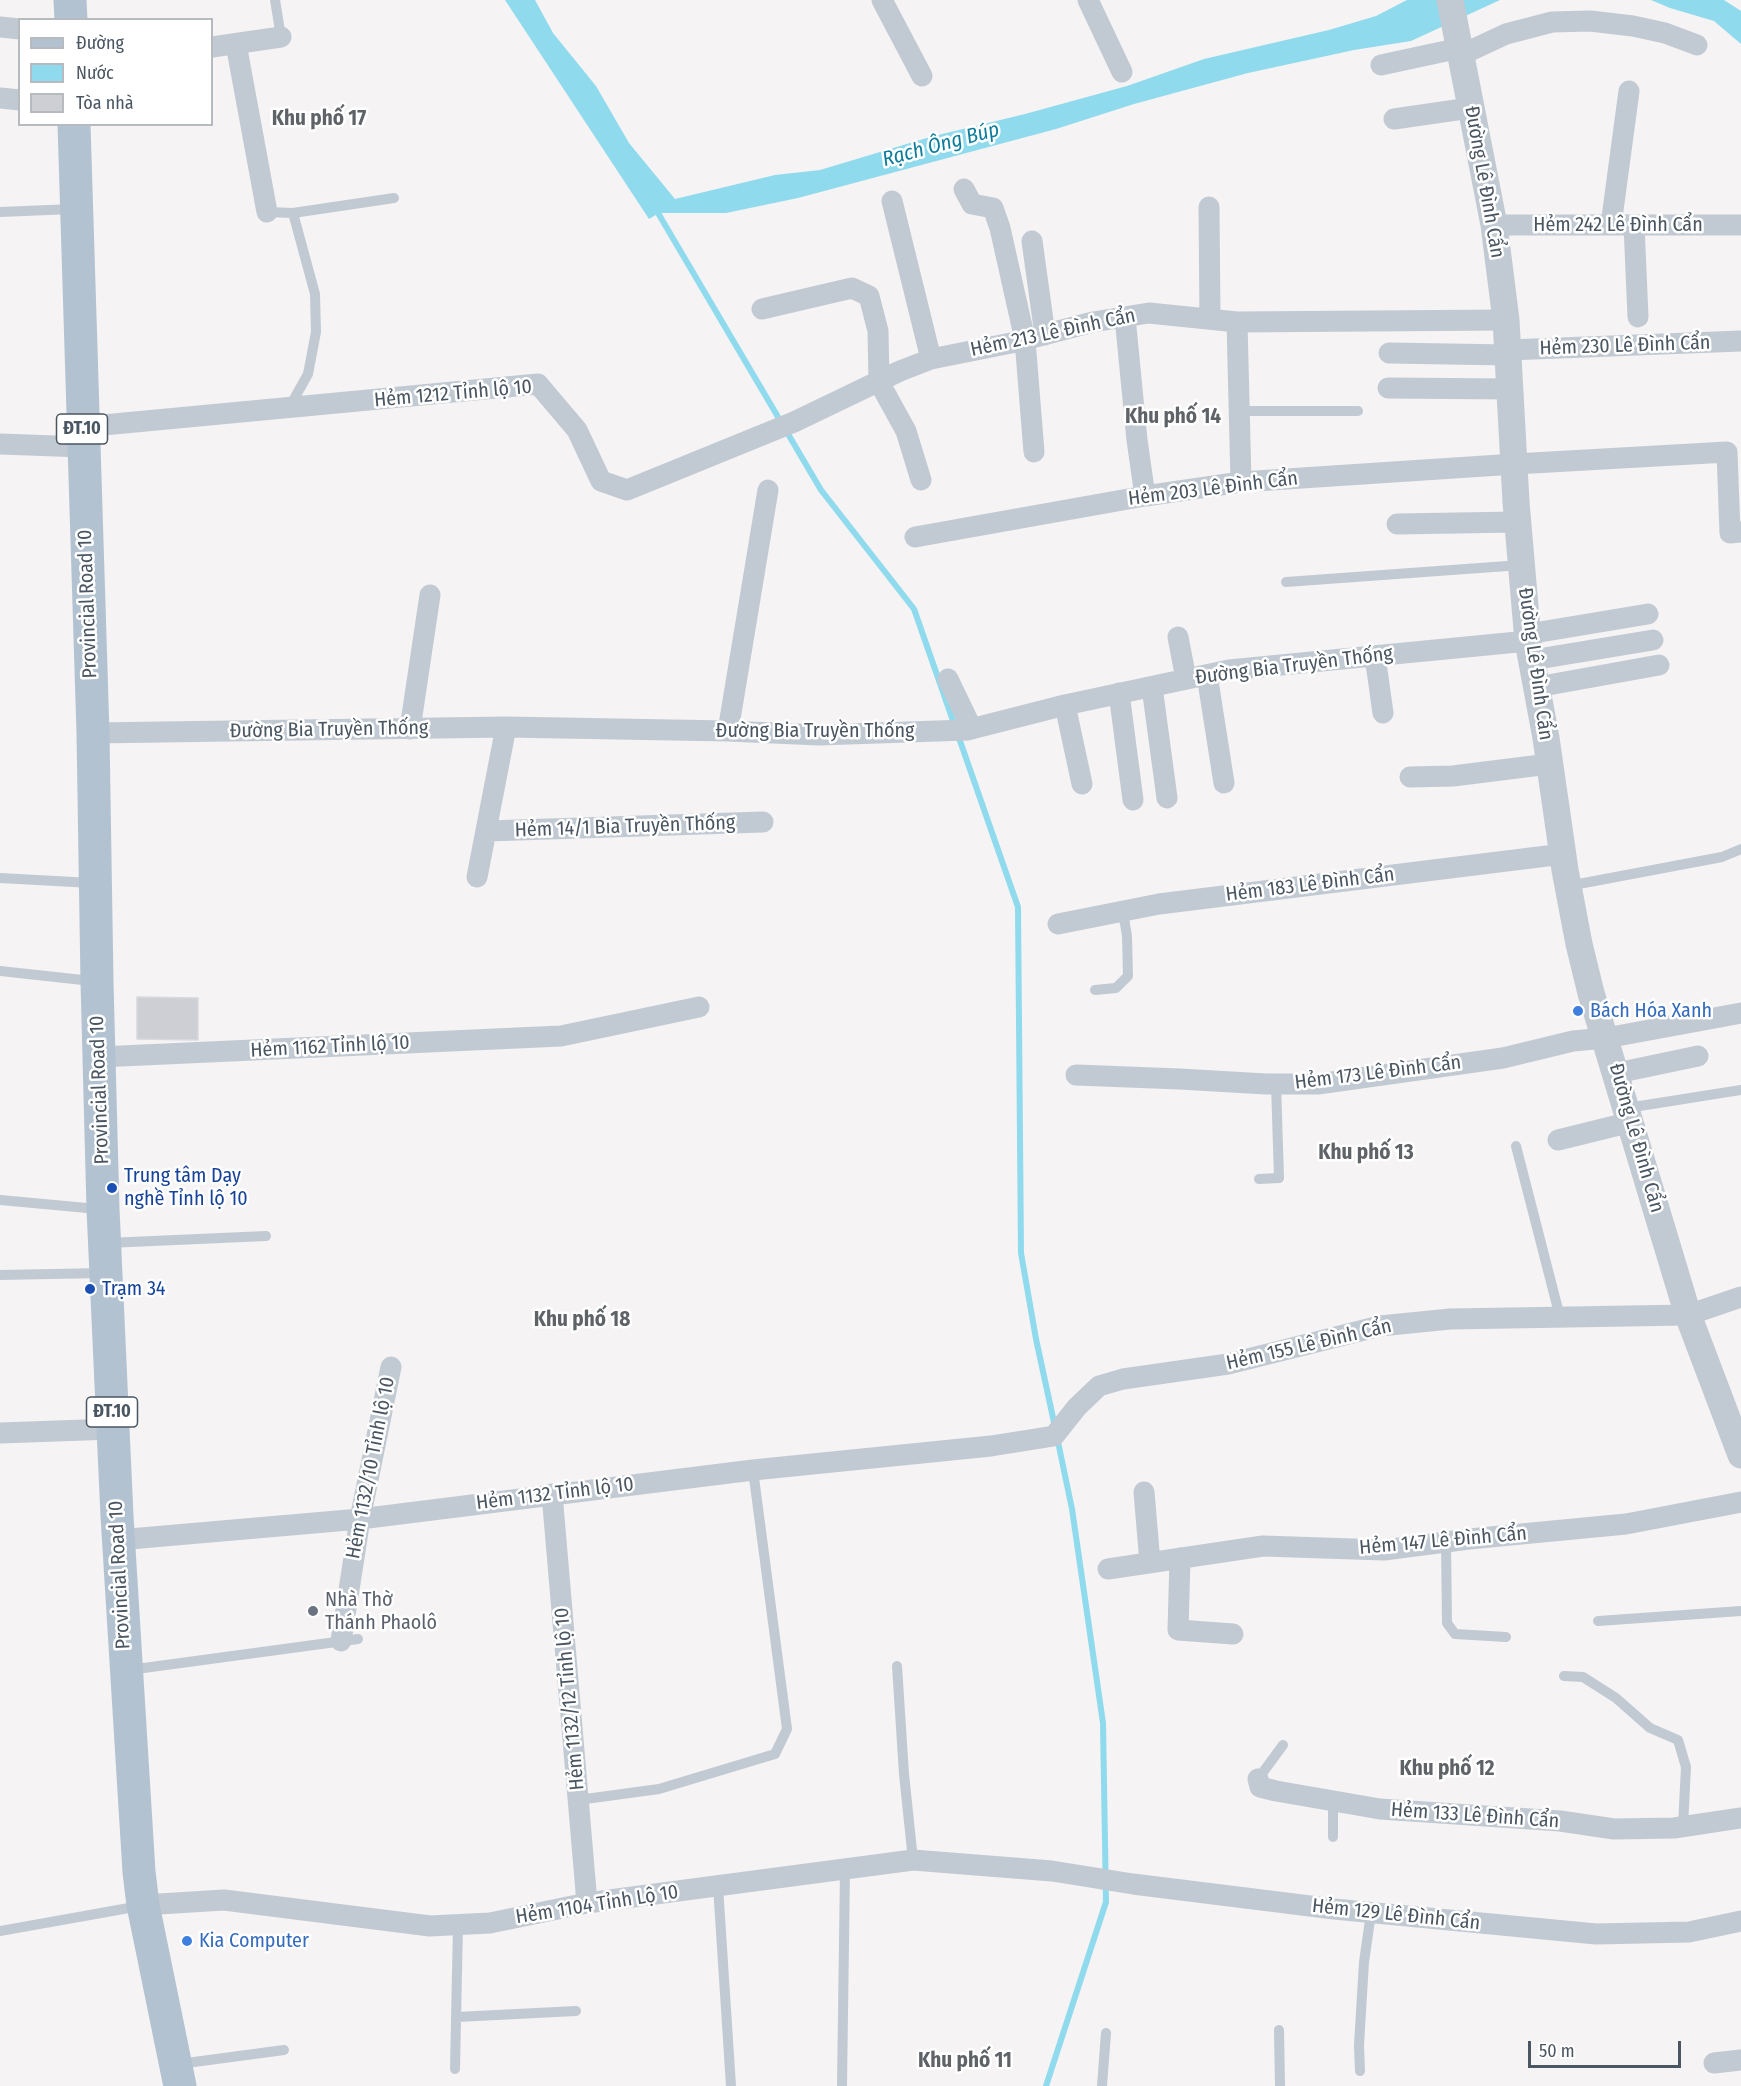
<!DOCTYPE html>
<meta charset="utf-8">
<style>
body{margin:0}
#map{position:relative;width:1741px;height:2086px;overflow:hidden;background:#f5f3f3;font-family:"Fira Sans Condensed",sans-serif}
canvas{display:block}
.legend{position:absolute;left:18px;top:18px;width:195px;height:108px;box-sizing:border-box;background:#fff;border:2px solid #b7bbc0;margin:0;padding:8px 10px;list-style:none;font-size:18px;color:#4a5661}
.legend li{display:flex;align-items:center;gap:12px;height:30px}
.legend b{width:30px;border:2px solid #b7bbc0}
.scale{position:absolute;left:1528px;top:2041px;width:153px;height:27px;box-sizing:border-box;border:3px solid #4a5661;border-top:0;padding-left:8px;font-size:18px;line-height:21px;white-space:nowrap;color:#4a5661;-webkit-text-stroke:4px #fff;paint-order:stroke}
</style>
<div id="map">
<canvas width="1741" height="2086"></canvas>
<ul class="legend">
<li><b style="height:8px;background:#b3c2d1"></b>Đường</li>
<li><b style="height:16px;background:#90daee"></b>Nước</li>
<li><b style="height:16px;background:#cdcfd5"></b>Tòa nhà</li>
</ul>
<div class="scale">50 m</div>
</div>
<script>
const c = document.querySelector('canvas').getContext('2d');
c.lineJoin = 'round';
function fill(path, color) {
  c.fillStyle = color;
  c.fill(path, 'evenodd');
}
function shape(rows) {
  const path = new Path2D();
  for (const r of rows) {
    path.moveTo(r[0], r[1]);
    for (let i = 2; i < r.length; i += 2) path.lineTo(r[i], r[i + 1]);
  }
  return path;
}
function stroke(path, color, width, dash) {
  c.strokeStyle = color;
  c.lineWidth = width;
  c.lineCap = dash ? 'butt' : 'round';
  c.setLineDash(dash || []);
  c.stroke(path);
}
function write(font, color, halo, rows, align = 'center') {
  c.font = font + ' "Fira Sans Condensed",sans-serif';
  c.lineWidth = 5;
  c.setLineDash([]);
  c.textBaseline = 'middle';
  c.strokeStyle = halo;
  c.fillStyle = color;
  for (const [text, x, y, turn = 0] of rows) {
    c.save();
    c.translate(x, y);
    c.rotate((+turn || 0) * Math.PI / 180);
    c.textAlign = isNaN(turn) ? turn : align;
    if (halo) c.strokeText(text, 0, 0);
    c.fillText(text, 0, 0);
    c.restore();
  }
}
const water = shape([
 [505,0,535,0,553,33,596,86,629,143,675,199,775,175,820,170,930,137,1025,114,1127,86,1204,59,1329,30,1376,16,1407,0,1500,0,1411,41,1354,50,1248,73,1134,104,1056,129,798,198,726,213,659,213,649,219],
 [1651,0,1724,0,1741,11,1741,44,1714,21,1670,8]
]);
const stream = shape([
 [658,213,821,490,914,609,1018,907,1021,1253,1036,1339,1055,1427],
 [1046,2086,1106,1902,1103,1723,1072,1509,1057,1437]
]);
const building = shape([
 [137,997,198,998,198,1040,137,1039,137,997]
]);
const service = shape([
 [275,0,281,37],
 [0,212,73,209],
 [267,212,293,213,315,294,316,332,308,374,289,408],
 [293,213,394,198],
 [1239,411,1358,411],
 [1286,582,1521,565],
 [0,878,92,883],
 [1568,886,1722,857,1741,849],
 [0,971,92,981],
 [1095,990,1116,988,1128,976,1127,936,1123,912],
 [1627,1108,1741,1090],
 [1516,1146,1560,1317],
 [1259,1179,1279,1178,1276,1084],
 [0,1200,98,1209],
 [108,1243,266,1236],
 [0,1275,103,1273],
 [1446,1542,1447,1623,1455,1634,1506,1637],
 [1598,1621,1741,1611],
 [897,1666,904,1774,913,1860],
 [129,1670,358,1639],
 [1564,1676,1583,1677,1616,1698,1650,1728,1678,1740,1686,1767,1683,1826],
 [1258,1779,1283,1745],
 [578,1800,659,1789,775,1754,787,1729,753,1470],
 [1333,1837,1333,1800],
 [718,1886,731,2086],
 [0,1931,140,1906],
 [457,2017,576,2011],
 [1279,2030,1280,2086],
 [179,2064,284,2050],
 [455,2069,458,1925],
 [1360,2071,1359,2045,1364,1962,1371,1913],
 [842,2086,845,1870],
 [1102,2086,1106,2033]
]);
const minor = shape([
 [882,0,922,76],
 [1088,0,1122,72],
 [0,27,20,29],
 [236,44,267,212],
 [212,47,281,37],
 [1461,55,1506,34,1552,22,1590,21,1633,26,1665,33,1697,45],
 [1381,65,1460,48],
 [0,98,20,100],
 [1394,119,1470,108],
 [964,189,972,204,993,208,1000,228,1025,340,1034,452],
 [892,201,931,359],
 [1209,207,1210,319],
 [1494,225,1741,225],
 [1611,225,1629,91],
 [1634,225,1638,317],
 [1032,241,1045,335],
 [762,309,852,288,869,296,878,331,879,382,906,431,921,480],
 [1125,317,1137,440,1145,496],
 [1237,322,1241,482],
 [1508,350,1741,341],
 [1389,353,1508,355],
 [1388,388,1511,389],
 [82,427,538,384,577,430,601,481,627,490,794,422,900,371,931,359,1016,342,1093,322,1149,313,1237,322,1506,320],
 [0,444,83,447],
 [1397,524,1517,522],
 [915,537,1145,496,1241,482,1515,464,1727,452,1730,533,1741,532],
 [1528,634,1648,614],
 [1178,637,1186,679],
 [1375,656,1383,713],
 [1532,660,1653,640],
 [1207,675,1224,783],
 [948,679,972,729],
 [1152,687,1167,798],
 [1537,687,1659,665],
 [1119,693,1133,800],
 [1065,705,1082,784],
 [410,729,430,595],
 [728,731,768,490],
 [93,733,506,727,728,731,819,735,967,730,1065,705,1229,670,1528,641],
 [1410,777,1453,776,1549,764],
 [487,831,763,822],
 [477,877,506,727],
 [1058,924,1159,904,1563,854],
 [99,1057,561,1036,699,1007],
 [1617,1073,1698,1056],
 [1076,1075,1180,1079,1266,1084,1318,1084,1503,1058,1573,1041,1606,1038,1741,1013],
 [1558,1140,1631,1122],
 [0,1433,113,1429],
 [1144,1492,1150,1563],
 [552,1494,587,1903],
 [118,1540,360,1519,753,1470,991,1446,1054,1436,1077,1407,1099,1386,1123,1379,1228,1364,1380,1326,1450,1319,1688,1315,1741,1297],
 [1180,1558,1178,1630,1233,1634],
 [1108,1569,1263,1546,1384,1550,1469,1539,1626,1524,1741,1502],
 [341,1641,360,1519,391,1367],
 [1258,1779,1260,1787,1276,1791,1380,1809,1560,1821,1614,1829,1674,1828,1741,1818],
 [143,1905,224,1900,430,1926,490,1923,587,1903,913,1860,1052,1871,1133,1884,1334,1909,1596,1934,1689,1932,1741,1921],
 [1714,2063,1741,2060]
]);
const tertiary = shape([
 [1450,0,1494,225,1506,320,1516,502,1528,641,1546,738,1565,870,1579,944,1591,993,1688,1315,1741,1455]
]);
const primary = shape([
 [70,0,71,20],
 [74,124,93,733,97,982,103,1209,117,1516,139,1872,143,1905,180,2086]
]);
const markers = [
 [1578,1011,6,"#3f7fe0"],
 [112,1188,6,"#1a4fb4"],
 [90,1289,6,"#1a4fb4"],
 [313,1611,6,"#6b7280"],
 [187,1941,6,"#3f7fe0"]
];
const shields = [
 [82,429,51],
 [112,1412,51]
];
const shieldNames = [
 ["ĐT.10",82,429],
 ["ĐT.10",112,1412]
];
const streetNames = [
 ["Đường Lê Đình Cẩn",1484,182,80],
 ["Hẻm 242 Lê Đình Cẩn",1618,225],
 ["Hẻm 213 Lê Đình Cẩn",1053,333,-12],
 ["Hẻm 230 Lê Đình Cẩn",1625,346,-2],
 ["Hẻm 1212 Tỉnh lộ 10",453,394,-5],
 ["Hẻm 203 Lê Đình Cẩn",1213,489,-7],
 ["Provincial Road 10",88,604,-92],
 ["Đường Lê Đình Cẩn",1535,664,82],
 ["Đường Bia Truyền Thống",1294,666,-7],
 ["Đường Bia Truyền Thống",329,730,-1],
 ["Đường Bia Truyền Thống",815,731],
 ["Hẻm 14/1 Bia Truyền Thống",625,827,-2],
 ["Hẻm 183 Lê Đình Cẩn",1310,885,-7],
 ["Hẻm 1162 Tỉnh lộ 10",330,1047,-3],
 ["Hẻm 173 Lê Đình Cẩn",1378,1073,-7],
 ["Provincial Road 10",100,1090,-92],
 ["Đường Lê Đình Cẩn",1636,1138,74],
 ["Hẻm 155 Lê Đình Cẩn",1309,1345,-13],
 ["Hẻm 1132/10 Tỉnh lộ 10",371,1468,-79],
 ["Hẻm 1132 Tỉnh lộ 10",555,1494,-7],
 ["Hẻm 147 Lê Đình Cẩn",1443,1541,-5],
 ["Provincial Road 10",120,1575,-93],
 ["Hẻm 1132/12 Tỉnh lộ 10",570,1699,-95],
 ["Hẻm 133 Lê Đình Cẩn",1475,1816,4],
 ["Hẻm 1104 Tỉnh Lộ 10",597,1905,-9],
 ["Hẻm 129 Lê Đình Cẩn",1396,1915,6]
];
const shopNames = [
 ["Bách Hóa Xanh",1590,1011],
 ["Kia Computer",199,1941]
];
const transitNames = [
 ["Trung tâm Dạy",124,1176],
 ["nghề Tỉnh lộ 10",124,1199],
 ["Trạm 34",102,1289]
];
const worshipNames = [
 ["Nhà Thờ",325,1600],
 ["Thánh Phaolô",325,1623]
];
const neighbourhoodNames = [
 ["Khu phố 17",319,119],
 ["Khu phố 14",1173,417],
 ["Khu phố 13",1366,1153],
 ["Khu phố 18",582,1320],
 ["Khu phố 12",1447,1769],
 ["Khu phố 11",965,2061]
];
const waterNames = [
 ["Rạch Ông Búp",941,145,-15]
];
fill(water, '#90daee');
stroke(stream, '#90daee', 6);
fill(building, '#cdcfd5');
stroke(building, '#d7d9de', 1.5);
stroke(service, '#c1cad2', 10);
stroke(minor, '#c1cad2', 21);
stroke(tertiary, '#c1cad2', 27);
stroke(primary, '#b3c2d1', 33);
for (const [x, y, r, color] of markers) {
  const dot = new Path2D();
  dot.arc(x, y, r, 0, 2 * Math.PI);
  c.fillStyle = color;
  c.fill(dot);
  stroke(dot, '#fff', 2);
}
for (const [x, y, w] of shields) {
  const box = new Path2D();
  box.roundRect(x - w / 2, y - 15, w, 30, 4.5);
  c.fillStyle = '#fff';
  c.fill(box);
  stroke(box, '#4a5661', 1.5);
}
write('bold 18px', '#4a5661', null, shieldNames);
write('20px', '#4a5661', '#fff', streetNames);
write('20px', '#366cbe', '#fff', shopNames, 'left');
write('20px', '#164399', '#fff', transitNames, 'left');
write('20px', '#5b616d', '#fff', worshipNames, 'left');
write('bold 21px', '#5f6368', '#fff', neighbourhoodNames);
write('italic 21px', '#0c7c9b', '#fff', waterNames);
</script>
